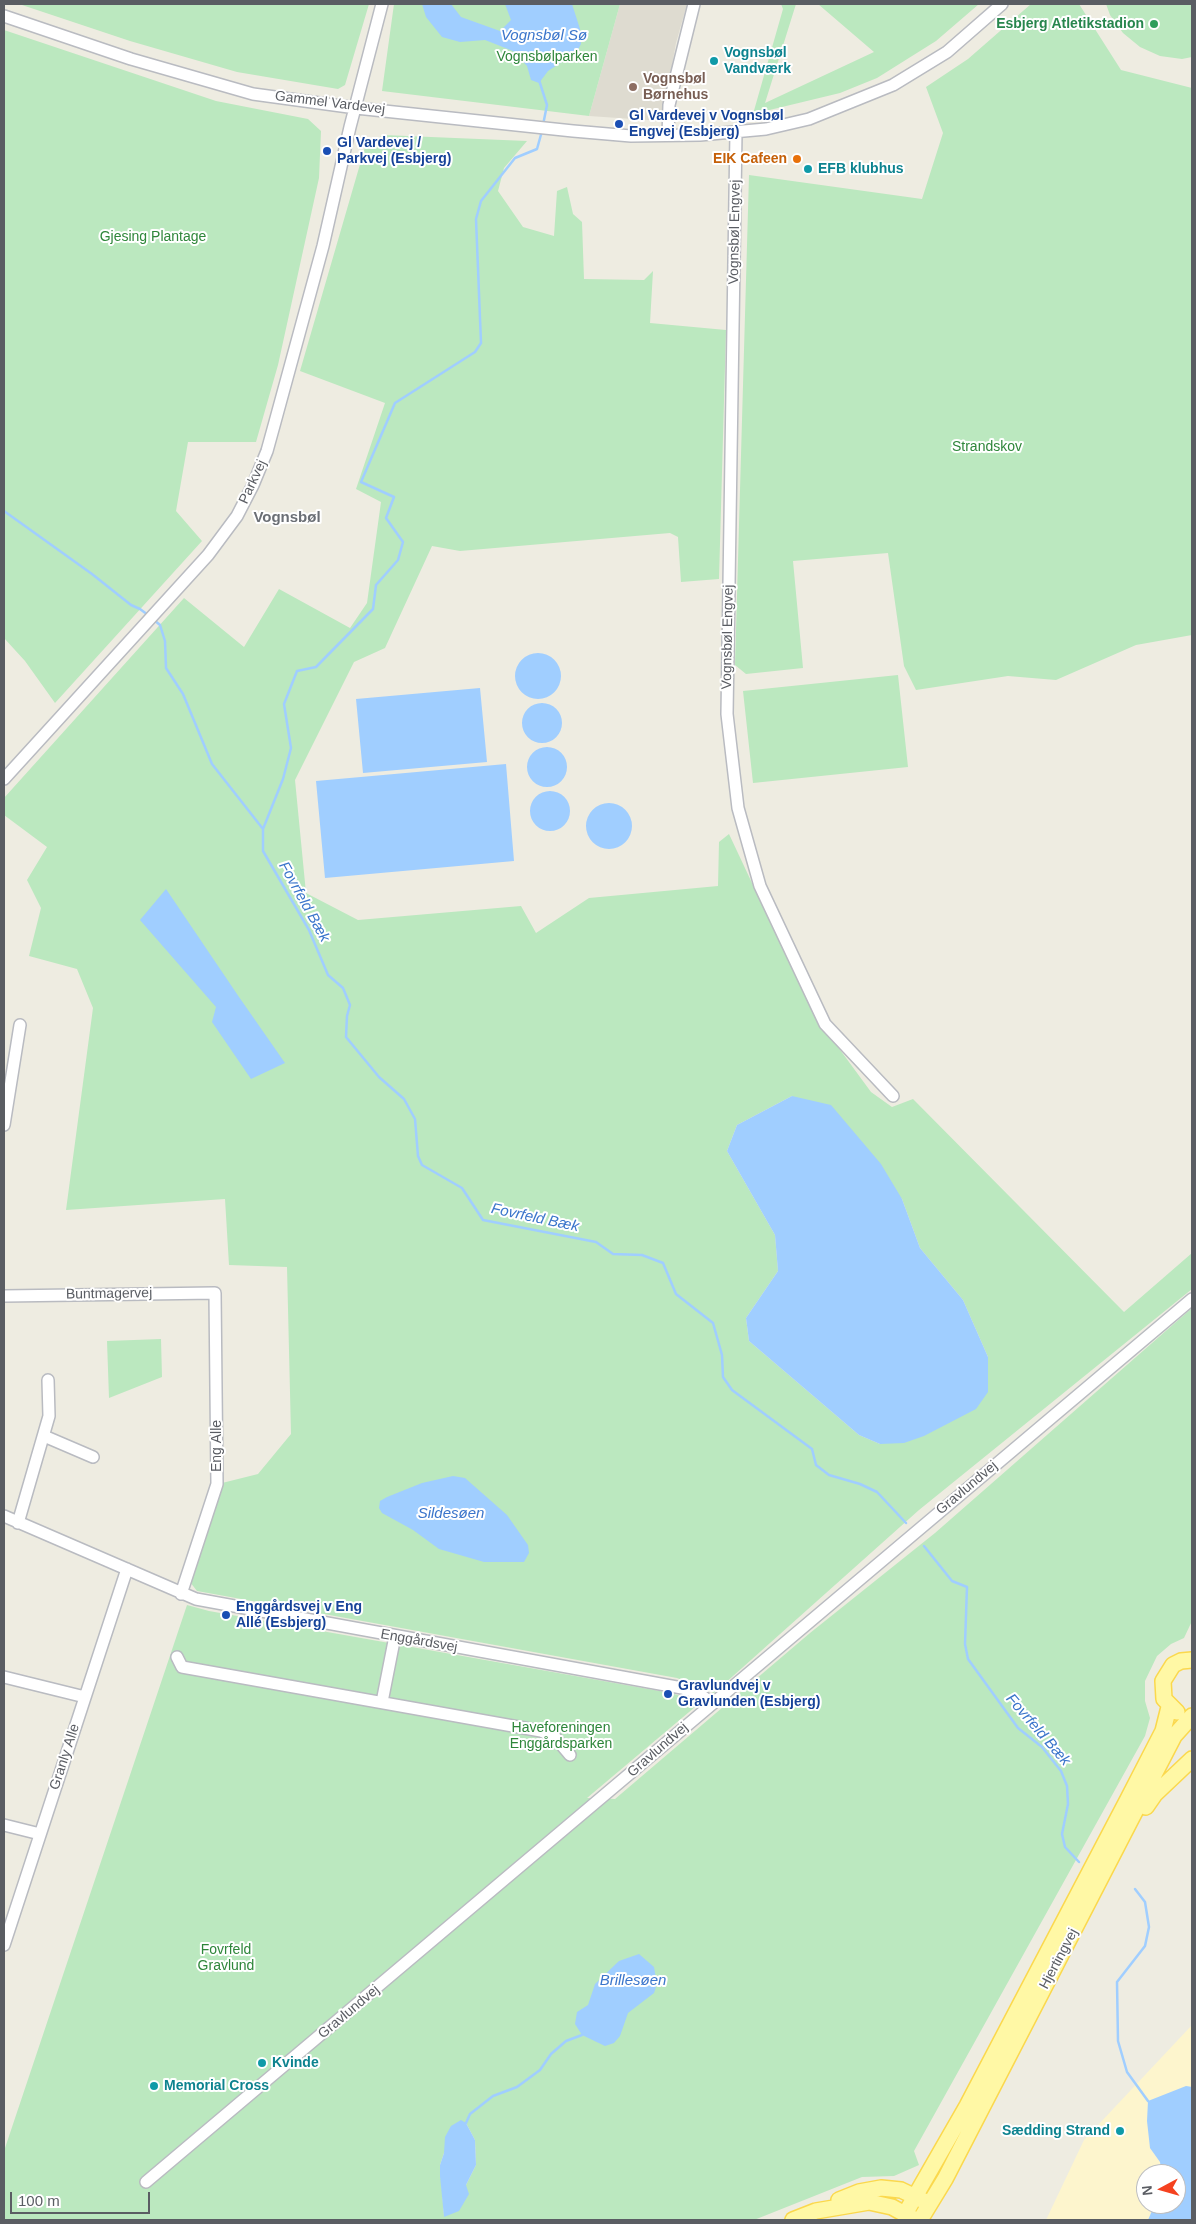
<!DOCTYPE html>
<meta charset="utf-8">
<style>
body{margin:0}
#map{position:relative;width:1196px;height:2224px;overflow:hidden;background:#eeece1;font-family:Helvetica,sans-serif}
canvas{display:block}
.frame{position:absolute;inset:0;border:5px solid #5a5d63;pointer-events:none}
.north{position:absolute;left:1136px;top:2164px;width:50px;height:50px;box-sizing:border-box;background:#fff;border:1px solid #bdbec1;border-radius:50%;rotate:264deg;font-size:14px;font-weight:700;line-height:20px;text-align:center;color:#5a5d63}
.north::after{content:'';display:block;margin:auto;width:18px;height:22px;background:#f54220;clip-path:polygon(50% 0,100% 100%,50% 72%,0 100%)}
.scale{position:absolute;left:10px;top:2192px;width:140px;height:22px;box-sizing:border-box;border:2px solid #5a5d63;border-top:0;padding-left:6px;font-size:15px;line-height:18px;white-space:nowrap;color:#5a5d63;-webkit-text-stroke:4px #fff;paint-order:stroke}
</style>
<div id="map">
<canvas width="1196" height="2224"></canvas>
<div class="frame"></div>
<div class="north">N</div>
<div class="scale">100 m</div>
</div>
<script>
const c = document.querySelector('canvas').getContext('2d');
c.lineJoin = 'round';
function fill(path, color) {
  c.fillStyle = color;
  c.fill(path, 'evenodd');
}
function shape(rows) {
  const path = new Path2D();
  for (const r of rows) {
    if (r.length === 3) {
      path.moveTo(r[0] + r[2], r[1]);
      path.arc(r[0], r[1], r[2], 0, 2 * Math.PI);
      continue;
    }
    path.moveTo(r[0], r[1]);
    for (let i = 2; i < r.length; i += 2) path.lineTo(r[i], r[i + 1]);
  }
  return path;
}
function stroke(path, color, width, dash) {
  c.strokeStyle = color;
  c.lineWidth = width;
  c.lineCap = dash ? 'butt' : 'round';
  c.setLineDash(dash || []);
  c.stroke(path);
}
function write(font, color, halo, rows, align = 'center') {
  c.font = font + ' Helvetica,sans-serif';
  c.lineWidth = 4;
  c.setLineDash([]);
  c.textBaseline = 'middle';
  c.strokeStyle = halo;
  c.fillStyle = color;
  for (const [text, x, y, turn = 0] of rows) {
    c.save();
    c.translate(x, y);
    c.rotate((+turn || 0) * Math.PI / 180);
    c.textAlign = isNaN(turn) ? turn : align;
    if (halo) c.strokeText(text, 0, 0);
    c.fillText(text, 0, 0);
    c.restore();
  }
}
const education = shape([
 [620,4,687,4,676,43,662,121,589,116]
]);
const green = shape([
 [19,4,369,4,345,85,338,89,237,72,130,41],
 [394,4,620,4,589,116,382,91],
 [781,4,796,4,765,103,874,52,818,4,979,4,936,41,877,78,840,93,753,114,783,9],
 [1031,4,1079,4,1121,70,1192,88,1192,635,1136,645,1056,680,1008,676,916,690,904,666,888,553,793,561,803,668,746,674,735,665,749,175,922,199,943,133,926,87,968,59],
 [1106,4,1192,4,1192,57,1182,59,1160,56,1140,47,1123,33,1110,15],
 [4,30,216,101,308,119,321,131,319,178,278,365,256,442,188,442,176,511,202,541,55,703,25,661,4,638],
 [383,135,527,141,504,168,498,191,523,227,554,236,557,191,567,187,573,214,582,222,584,279,644,280,653,271,650,323,726,330,719,579,681,582,678,537,670,533,460,551,432,546,385,648,354,662,295,780,306,893,358,920,521,906,536,933,589,898,718,886,719,842,729,834,813,1013,871,1092,892,1107,913,1099,1124,1312,1192,1253,1192,1289,919,1510,714,1693,677,1678,197,1591,190,1582,222,1483,258,1474,291,1434,287,1267,229,1265,225,1199,66,1210,93,1008,77,969,29,956,41,908,27,880,47,847,4,815,4,798,184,598,244,647,279,589,350,628,367,603,381,502,356,489,385,403,300,371,365,147],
 [792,1096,902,1199,920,1248,963,1300,988,1357,880,1444,859,1435,749,1341,746,1318,778,1271,775,1235,727,1151,737,1125],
 [898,675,908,767,753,783,743,691],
 [1192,1308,1192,1621,1184,1638,1171,1644,1157,1656,1145,1681,1145,1701,1150,1718,1145,1736,914,2151,919,2165,894,2176,862,2177,754,2220,4,2220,4,2151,187,1605,209,1611,671,1693,690,1699,695,1707,587,1798,615,1799,810,1633,935,1533],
 [466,2123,475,2140,476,2165,466,2185,444,2216,440,2165,444,2153],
 [161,1339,162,1377,109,1398,107,1341]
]);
const sand = shape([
 [1192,2025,1192,2087,1186,2086,1150,2148,1160,2162,1162,2174,1146,2174,1146,2204,1155,2204,1148,2220,1046,2220,1084,2140]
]);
const water = shape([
 [422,4,451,4,461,17,500,31,511,20,505,4,572,4,580,29,581,44,573,59,562,62,548,71,539,83,531,80,527,66,513,51,485,40,460,42,442,37,426,17],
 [538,676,23],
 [480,688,487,762,363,773,356,699],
 [542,723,20],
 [547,767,20],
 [506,764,514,861,325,878,316,781],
 [550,811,20],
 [609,826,23],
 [166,889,239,997,285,1063,251,1079,212,1022,216,1007,140,920],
 [792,1096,831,1105,881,1164,902,1199,920,1248,963,1300,988,1357,988,1392,976,1409,924,1436,904,1443,880,1444,859,1435,749,1341,746,1318,778,1271,775,1235,727,1151,737,1125],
 [453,1476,465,1478,507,1515,528,1545,529,1553,524,1562,484,1562,439,1549,413,1530,382,1513,379,1508,380,1501,387,1497,422,1483],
 [639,1954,654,1967,657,1984,654,1993,628,2013,620,2036,614,2043,605,2046,582,2035,575,2024,577,2012,588,2005,595,1984,619,1961],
 [1186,2086,1192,2087,1192,2220,1148,2220,1155,2204,1176,2204,1176,2174,1162,2174,1160,2162,1150,2148,1147,2121,1148,2101],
 [461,2120,466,2123,475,2140,476,2165,466,2185,469,2194,459,2211,444,2217,440,2176,440,2165,444,2153,445,2137,451,2126]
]);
const stream = shape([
 [539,80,547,105,543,125],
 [4,511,92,574,131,605,140,609,148,615],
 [154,620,160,625,165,641,166,668,183,694,212,764,263,829,263,851,309,930,328,975,343,988,350,1005,347,1016,346,1037,379,1077,404,1099,415,1119,418,1156,422,1165,462,1188,483,1220,596,1242,613,1254,642,1255,663,1263,676,1294,713,1323,722,1355,723,1377,732,1390,812,1449,816,1465,829,1475,860,1484,877,1492,906,1523],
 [263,829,283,779,291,748,284,704,297,671,316,667,373,609,376,585,398,560,403,542,386,518,394,497,361,482,395,403,475,352,481,343,476,219,481,201,515,158,537,149,542,131],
 [924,1546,952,1581,967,1587,965,1644,968,1659,1018,1728,1042,1747,1061,1771,1067,1786,1068,1804,1062,1834,1065,1847,1079,1862],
 [1135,1889,1145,1902,1149,1927,1145,1946,1117,1982,1118,2041,1127,2072,1148,2101],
 [566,2041,582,2035],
 [466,2123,470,2114,493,2096,517,2087,540,2070,551,2054,566,2041]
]);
const minor = shape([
 [4,16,131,59,253,94,356,108,573,131,631,136,700,135,766,129,809,119,893,85,947,52,1002,4],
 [736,132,727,714,738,808,760,886,825,1024,893,1096],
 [668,135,669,105,694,4],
 [4,779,208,555,237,516,253,485,267,451,275,422,323,246,350,127,382,4],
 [4,1125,20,1025],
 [4,1296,215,1293,217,1484,181,1594],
 [44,1436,93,1457],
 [4,1516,196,1599,682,1688,698,1693,712,1703],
 [18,1523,49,1416,48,1380],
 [177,1657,182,1667,541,1731,554,1736,570,1755],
 [4,1677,85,1697],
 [382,1702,395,1636],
 [4,1825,40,1834],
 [4,1945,127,1569],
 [146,2182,1192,1299]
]);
const major = shape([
 [1177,1712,1164,1699,1163,1681,1173,1665,1181,1661,1192,1660],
 [1146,1807,1155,1794,1192,1759],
 [839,2200,859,2192,881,2188,901,2190,924,2201],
 [905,2214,967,2106,1128,1799,1163,1731,1169,1707],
 [793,2220,816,2211,869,2202,892,2207,914,2219],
 [920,2220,945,2179,1174,1736,1192,1716]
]);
const markers = [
 [1154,24,5,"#2e9e5b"],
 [714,61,5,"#0f9aa8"],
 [633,87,5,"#8d6e63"],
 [619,124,5,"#1a4fb4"],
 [327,151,5,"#1a4fb4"],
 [797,159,5,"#e8710a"],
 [808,169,5,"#0f9aa8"],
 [226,1615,5,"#1a4fb4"],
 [668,1694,5,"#1a4fb4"],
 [262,2063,5,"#0f9aa8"],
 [154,2086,5,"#0f9aa8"],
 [1120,2131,5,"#0f9aa8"]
];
const leisureNames = [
 ["Esbjerg Atletikstadion",1144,24]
];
const cultureNames = [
 ["Vognsbøl",724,53],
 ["Vandværk",724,69],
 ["EFB klubhus",818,169],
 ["Kvinde",272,2063],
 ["Memorial Cross",164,2086],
 ["Sædding Strand",1110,2131,"right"]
];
const parkNames = [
 ["Vognsbølparken",547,57],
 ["Gjesing Plantage",153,237],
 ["Strandskov",987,447],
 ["Haveforeningen",561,1728],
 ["Enggårdsparken",561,1744],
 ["Fovrfeld",226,1950],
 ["Gravlund",226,1966]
];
const educationNames = [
 ["Vognsbøl",643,79],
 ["Børnehus",643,95]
];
const streetNames = [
 ["Gammel Vardevej",330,103,7],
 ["Vognsbøl Engvej",735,232,-89],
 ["Parkvej",253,482,-65],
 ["Vognsbøl Engvej",728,637,-89],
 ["Buntmagervej",109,1294,-1],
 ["Eng Alle",217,1446,-90],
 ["Gravlundvej",967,1488,-40],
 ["Enggårdsvej",419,1641,10],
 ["Gravlundvej",658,1750,-41],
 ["Granly Alle",65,1757,-72],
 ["Hjertingvej",1059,1959,-62],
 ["Gravlundvej",349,2012,-40]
];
const transitNames = [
 ["Gl Vardevej v Vognsbøl",629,116],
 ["Engvej (Esbjerg)",629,132],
 ["Gl Vardevej /",337,143],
 ["Parkvej (Esbjerg)",337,159],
 ["Enggårdsvej v Eng",236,1607],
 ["Allé (Esbjerg)",236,1623],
 ["Gravlundvej v",678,1686],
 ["Gravlunden (Esbjerg)",678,1702]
];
const foodNames = [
 ["EIK Cafeen",787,159]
];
const waterNames = [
 ["Vognsbøl Sø",544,36],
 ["Fovrfeld Bæk",304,902,61],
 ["Fovrfeld Bæk",535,1218,12],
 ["Sildesøen",451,1514],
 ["Fovrfeld Bæk",1038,1730,49],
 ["Brillesøen",633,1981]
];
const neighbourhoodNames = [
 ["Vognsbøl",287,518]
];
fill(education, '#dedbd0');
fill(green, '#bbe8bf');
fill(sand, '#fdf5cd');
fill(water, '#a0ceff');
stroke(stream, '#a0ceff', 2.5);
stroke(minor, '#b9bbc1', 14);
stroke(major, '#fbd84d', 18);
stroke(minor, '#fff', 11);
stroke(major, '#fff8a5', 15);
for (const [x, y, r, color] of markers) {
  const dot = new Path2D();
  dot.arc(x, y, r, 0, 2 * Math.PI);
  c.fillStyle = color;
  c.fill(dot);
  stroke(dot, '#fff', 2);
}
write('bold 14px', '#27864d', '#fff', leisureNames, 'right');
write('bold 14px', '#0d838f', '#fff', cultureNames, 'left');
write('14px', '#2e863a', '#fff', parkNames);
write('bold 14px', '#785e54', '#fff', educationNames, 'left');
write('14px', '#5a5d63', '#fff', streetNames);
write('bold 14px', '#164399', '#fff', transitNames, 'left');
write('bold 14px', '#c56008', '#fff', foodNames, 'right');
write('italic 15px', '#3a75cb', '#fff', waterNames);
write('bold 15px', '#6b6f75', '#fff', neighbourhoodNames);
</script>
